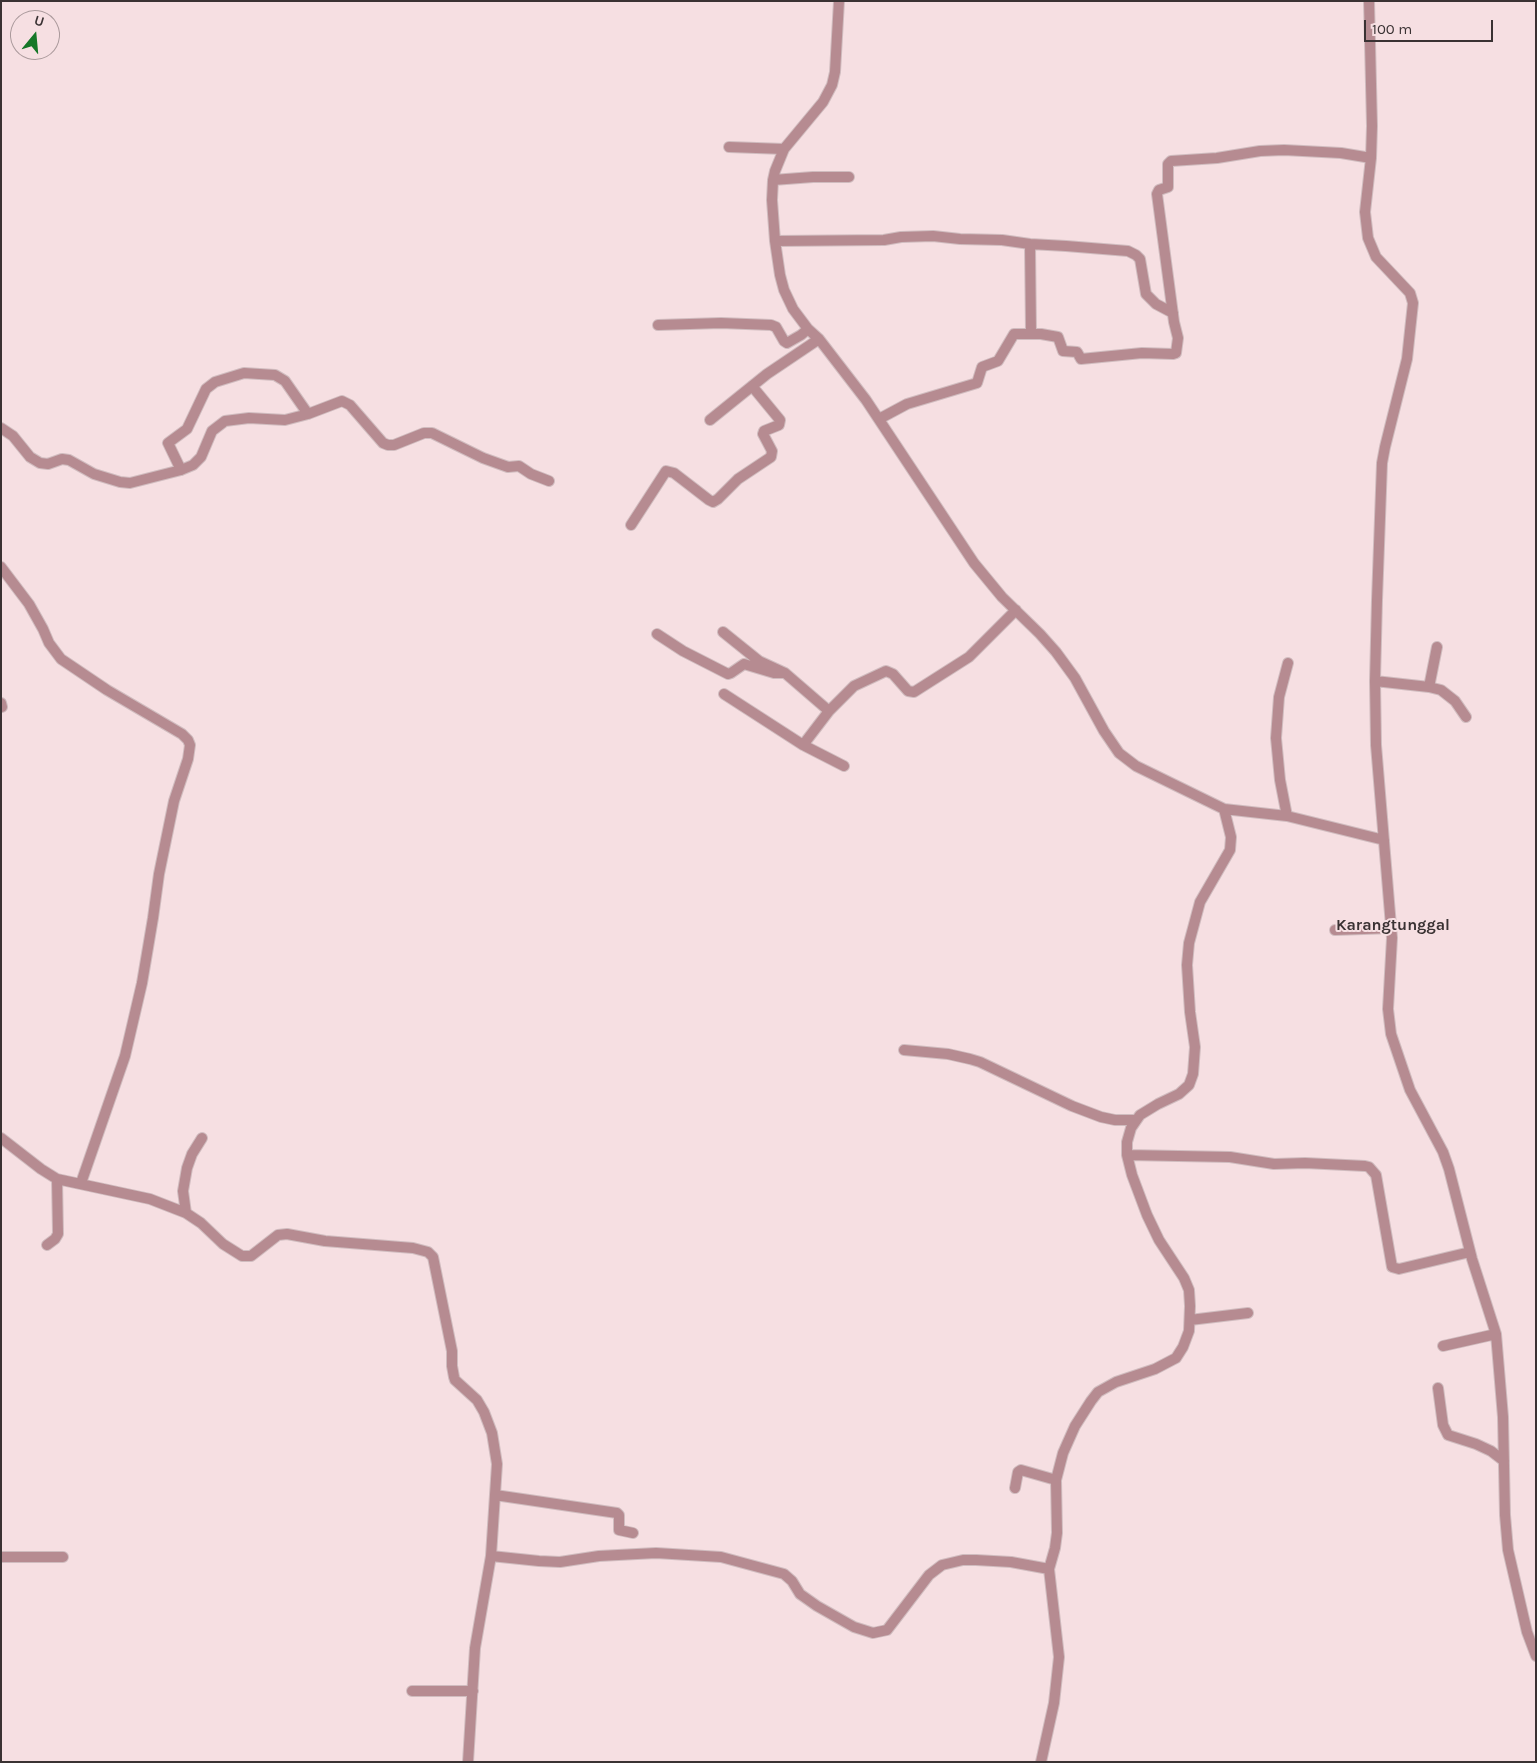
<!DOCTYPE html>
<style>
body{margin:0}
#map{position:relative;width:1537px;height:1763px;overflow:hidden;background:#f6dfe2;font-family:Karla,sans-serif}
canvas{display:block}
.frame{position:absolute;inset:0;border:2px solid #3a3233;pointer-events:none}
.north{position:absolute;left:10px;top:10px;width:50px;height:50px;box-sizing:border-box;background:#f6dfe2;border:1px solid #ab9a9c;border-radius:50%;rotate:17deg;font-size:14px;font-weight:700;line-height:20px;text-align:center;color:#3a3233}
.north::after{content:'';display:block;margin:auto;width:18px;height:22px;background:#167728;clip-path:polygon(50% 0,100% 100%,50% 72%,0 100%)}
.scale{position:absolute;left:1364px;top:20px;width:129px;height:22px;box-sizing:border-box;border:2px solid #3a3233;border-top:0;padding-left:6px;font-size:15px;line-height:18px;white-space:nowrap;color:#3a3233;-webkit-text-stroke:4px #f6dfe2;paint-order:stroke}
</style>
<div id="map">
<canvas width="1537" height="1763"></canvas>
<div class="frame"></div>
<div class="north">U</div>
<div class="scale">100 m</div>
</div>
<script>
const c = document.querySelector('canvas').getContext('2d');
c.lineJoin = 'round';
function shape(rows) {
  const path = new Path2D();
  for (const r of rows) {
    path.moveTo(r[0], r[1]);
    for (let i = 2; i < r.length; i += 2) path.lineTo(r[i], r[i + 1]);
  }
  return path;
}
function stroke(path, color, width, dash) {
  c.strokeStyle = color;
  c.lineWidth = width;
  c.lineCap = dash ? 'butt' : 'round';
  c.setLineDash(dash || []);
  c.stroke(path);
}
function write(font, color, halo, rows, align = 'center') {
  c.font = font + ' Karla,sans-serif';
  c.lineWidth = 4;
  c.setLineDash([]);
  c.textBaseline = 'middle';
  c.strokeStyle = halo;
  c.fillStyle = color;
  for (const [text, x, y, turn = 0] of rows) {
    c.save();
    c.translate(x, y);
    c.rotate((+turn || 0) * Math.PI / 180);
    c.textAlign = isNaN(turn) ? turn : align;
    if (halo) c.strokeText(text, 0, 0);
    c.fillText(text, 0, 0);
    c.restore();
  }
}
const minor = shape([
 [839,1,835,72,832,85,823,102,784,149,775,171,773,180,772,200,775,241,780,275,784,290,793,309,808,329,819,339,866,400,974,563,1002,597,1040,634,1056,652,1075,678,1104,731,1119,753,1136,766,1224,809,1287,816,1384,840],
 [1369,1,1372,126,1371,158,1365,212,1368,238,1376,257,1410,293,1413,303,1407,359,1385,447,1382,463,1377,600,1375,681,1376,745,1392,938,1388,1009,1391,1034,1410,1090,1443,1152,1449,1169,1472,1259,1496,1334,1503,1417,1505,1515,1508,1550,1527,1632,1536,1656],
 [729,147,784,149],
 [773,180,813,177,849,177],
 [775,241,884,240,901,237,933,236,960,239,1002,240,1030,244,1066,246,1128,251,1136,255,1140,259,1146,294,1156,304,1173,313],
 [1030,244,1031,334],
 [658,325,721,323,771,325,776,327,784,341,787,343,801,335,808,329],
 [879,419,907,404,977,383,982,367,998,361,1014,334,1041,334,1058,337,1063,351,1077,352,1081,359,1142,353,1173,354,1176,353,1178,338,1174,322,1157,194,1159,190,1168,187,1168,164,1171,161,1217,158,1260,151,1284,150,1341,153,1371,158],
 [710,420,767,374,819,339],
 [1,428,13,436,30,457,40,463,48,464,62,459,69,460,94,474,120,482,130,483,181,470,193,465,201,457,212,431,225,421,249,418,285,420,308,414,342,401,350,405,383,443,388,445,394,445,424,433,432,433,483,458,508,467,519,466,531,474,549,481],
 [181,470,168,443,187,429,206,389,215,382,244,373,275,375,285,381,308,414],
 [631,525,666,471,674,473,709,500,713,502,718,499,738,479,771,457,772,451,763,434,764,431,779,425,780,420,752,386],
 [1,567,29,604,43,629,49,643,61,659,107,690,182,734,188,740,190,745,188,759,174,801,159,874,153,918,142,983,125,1056,81,1183],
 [723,632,759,661,785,673,829,711],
 [657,634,683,651,728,674,731,673,744,664,774,673,785,673],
 [1375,681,1429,687,1441,690,1455,701,1466,717],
 [1429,687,1437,647],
 [724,694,803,745,844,766],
 [1,703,2,707],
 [803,745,829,711,854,686,886,671,893,674,908,691,914,692,969,657,1016,610],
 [1287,816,1280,780,1276,738,1279,697,1288,663],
 [1335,930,1392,928],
 [904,1050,948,1054,970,1059,980,1062,1072,1106,1101,1117,1115,1120,1136,1120],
 [1,1138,41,1169,57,1179,150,1199,186,1213,201,1223,223,1244,242,1256,251,1256,278,1235,287,1234,325,1241,413,1248,428,1252,433,1257,452,1351,452,1366,454,1377,455,1380,477,1400,484,1412,492,1433,497,1464,491,1556,475,1648,468,1762],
 [1127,1155,1230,1157,1274,1164,1305,1163,1365,1166,1369,1167,1376,1175,1392,1267,1399,1269,1470,1252],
 [186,1213,183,1191,187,1168,192,1154,202,1138],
 [47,1245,55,1239,58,1234,57,1179],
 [1190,1320,1248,1313],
 [1443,1346,1496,1334],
 [1438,1388,1443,1425,1448,1435,1476,1444,1491,1451,1504,1461],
 [1015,1488,1018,1472,1021,1470,1056,1480],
 [495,1495,617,1513,619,1515,619,1530,633,1533],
 [491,1556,539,1561,560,1562,599,1556,656,1553,721,1557,784,1574,792,1581,800,1594,817,1606,854,1627,873,1633,887,1630,929,1575,942,1565,963,1560,976,1560,1011,1562,1049,1569],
 [1,1557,63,1557],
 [412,1691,473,1691],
 [1041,1762,1054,1703,1059,1657,1049,1569,1055,1548,1057,1533,1056,1480,1063,1453,1075,1426,1091,1401,1098,1392,1116,1382,1155,1369,1176,1358,1183,1347,1189,1331,1190,1306,1189,1290,1184,1278,1159,1240,1147,1215,1132,1175,1127,1155,1127,1142,1131,1128,1140,1115,1158,1104,1179,1094,1189,1085,1193,1074,1195,1047,1190,1012,1187,965,1189,943,1200,902,1230,850,1231,837,1224,809]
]);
const quarterNames = [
 ["Karangtunggal",1393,925]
];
stroke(minor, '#d0bcbf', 12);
stroke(minor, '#b68b91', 10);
write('bold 16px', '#3a3233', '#f6dfe2', quarterNames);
</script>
